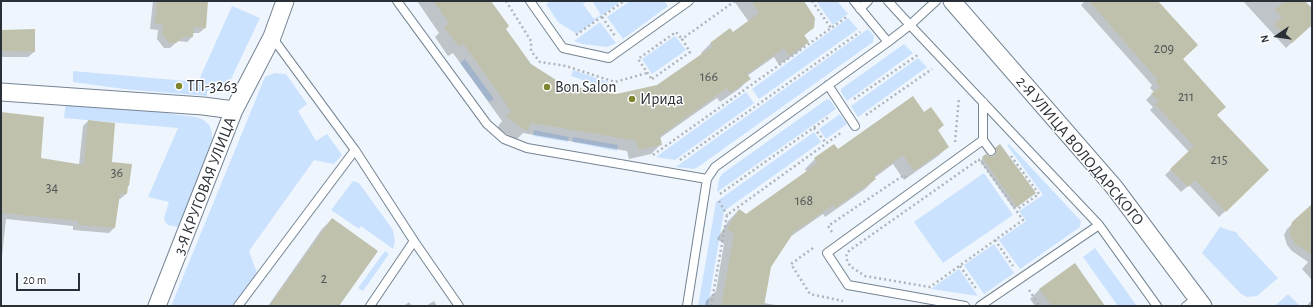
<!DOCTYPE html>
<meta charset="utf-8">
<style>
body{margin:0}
#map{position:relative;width:1313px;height:307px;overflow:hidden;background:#eff5fc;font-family:"Alegreya Sans",sans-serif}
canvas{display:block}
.frame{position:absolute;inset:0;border:2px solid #2a3037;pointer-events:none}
.north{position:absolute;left:1257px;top:16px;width:40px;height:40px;-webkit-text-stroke:3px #fff;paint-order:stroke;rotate:257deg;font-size:11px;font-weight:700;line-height:16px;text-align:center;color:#2a3037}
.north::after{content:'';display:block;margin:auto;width:14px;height:18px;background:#2a3037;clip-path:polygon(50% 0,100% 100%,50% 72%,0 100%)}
.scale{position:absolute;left:16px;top:273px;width:64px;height:18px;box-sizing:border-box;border:2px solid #2a3037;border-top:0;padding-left:5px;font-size:12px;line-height:14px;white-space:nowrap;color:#2a3037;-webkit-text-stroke:3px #fff;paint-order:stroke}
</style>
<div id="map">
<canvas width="1313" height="307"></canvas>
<div class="frame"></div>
<div class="north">N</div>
<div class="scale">20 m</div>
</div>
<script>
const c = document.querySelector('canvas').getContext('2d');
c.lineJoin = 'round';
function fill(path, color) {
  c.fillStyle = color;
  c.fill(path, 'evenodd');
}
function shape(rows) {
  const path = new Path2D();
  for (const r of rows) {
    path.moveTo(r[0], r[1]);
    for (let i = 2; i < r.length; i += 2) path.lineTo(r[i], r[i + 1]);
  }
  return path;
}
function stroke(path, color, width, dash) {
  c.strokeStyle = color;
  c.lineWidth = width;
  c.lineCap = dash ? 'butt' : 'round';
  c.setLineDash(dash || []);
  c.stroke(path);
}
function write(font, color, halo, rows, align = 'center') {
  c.font = font + ' "Alegreya Sans",sans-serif';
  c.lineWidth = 3;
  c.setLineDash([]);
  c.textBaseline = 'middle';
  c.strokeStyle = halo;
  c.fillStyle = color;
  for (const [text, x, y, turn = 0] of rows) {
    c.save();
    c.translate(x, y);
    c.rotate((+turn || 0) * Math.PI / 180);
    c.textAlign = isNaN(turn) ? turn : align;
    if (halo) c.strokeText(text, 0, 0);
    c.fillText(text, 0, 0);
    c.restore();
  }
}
const green = shape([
 [551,1,587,1,583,4,594,19,601,15,592,1,621,1,577,34,558,22,546,4],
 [630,1,664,1,668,6,623,39,607,17],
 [816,1,837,1,848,14,833,25],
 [232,6,260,18,231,79,218,89,207,91,207,96,124,89,73,82,73,71,198,82],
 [848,18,858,29,759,99,752,89],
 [600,22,616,43,607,47,582,44,574,41],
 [868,29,874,36,873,42,698,167,694,169,676,167],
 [675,36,686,50,652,74,642,59],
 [904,44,913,53,847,101,841,92,841,89],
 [918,58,927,67,858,117,851,106],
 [465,59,494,99,489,102,460,63],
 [573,70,608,82,606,88,571,76],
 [275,73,286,74,307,104,298,111,316,141,327,134,342,155,336,162,333,164,314,160,249,251,257,273,233,306,171,306,265,77],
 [746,92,754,103,675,160,656,157],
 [827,99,830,100,836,109,717,192,719,179,722,174],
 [66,100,196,117,202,119,206,122,210,126,212,133,212,141,178,227,168,225,165,222,164,218,169,202,148,197,178,128,64,118],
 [840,114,847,124,826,139,819,129],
 [534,130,569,137,568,142,533,136],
 [814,132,821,142,724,211,708,306,698,306,716,202],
 [573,137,618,145,617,151,572,142],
 [1009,144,1081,221,1080,227,1020,269,999,240,1026,221,1019,211,1043,195,1007,145],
 [984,173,1013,215,943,263,914,222],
 [353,181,359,183,393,230,395,242,393,249,361,226,359,229,331,210],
 [1220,227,1238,233,1237,234,1278,278,1257,296,1247,297,1241,294,1202,253],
 [994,244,1014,273,984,294,964,265],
 [1095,248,1137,306,1118,306,1083,257],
 [385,251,389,254,363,291,358,288],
 [959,269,978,296,931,289],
 [1288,294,1300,306,1275,306]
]);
const shadow = shape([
 [153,1,207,1,205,28,199,33,193,33,192,37,187,42,178,41,170,48,164,48,157,39,158,30,150,29],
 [417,1,490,1,505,29,530,65,564,86,616,95,658,86,702,55,701,53,711,43,733,33,749,22,734,1,802,1,813,27,804,36,808,42,798,52,779,65,774,57,747,76,749,79,739,89,720,102,717,98,660,138,661,144,651,154,629,159,627,151,523,133,516,140,497,128,502,121,453,53,448,56,435,37,439,33],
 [1085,1,1157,1,1181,59,1216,116,1268,170,1219,217,1189,185,1181,192,1165,175,1189,152,1150,110,1153,107,1146,100,1154,92,1150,88,1152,85,1081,5],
 [1243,1,1304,1,1309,7,1312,7,1312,24,1286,48],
 [1,31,34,52,28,57,1,57],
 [1,113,40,159,79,165,83,126,88,121,111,162,128,186,126,188,126,194,120,199,119,199,114,228,109,233,73,230,73,226,6,219,1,266],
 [924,113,943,125,937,131,948,147,938,156,904,180,893,164,874,178,875,179,865,189,825,217,823,214,790,237,770,267,764,303,782,306,705,306,706,301,716,291,724,244,717,239,729,220,739,210,746,215,807,172,805,169,815,159],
 [996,148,1035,193,1014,209,980,161,983,158,994,157,993,152],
 [1312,206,1312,280,1302,269,1308,262,1292,251,1287,245,1284,235,1287,229],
 [332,219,338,306,268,306,322,229],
 [1040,289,1104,306,1035,306,1030,299],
 [1312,300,1312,306,1306,306],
 [434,301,437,306,426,306],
 [409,302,412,306,404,306]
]);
const building = shape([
 [157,1,208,1,206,28,194,27,193,37,185,36,176,43,169,43,162,34,163,24,155,24],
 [433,1,491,1,509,26,506,29,531,64,564,85,616,94,657,85,713,46,710,43,730,28,733,32,759,13,751,1,804,1,815,18,814,28,804,35,809,42,789,56,784,48,747,74,751,79,730,93,727,88,660,136,662,145,638,150,637,141,531,123,527,131,506,117,511,111,463,43,459,47,444,27,449,23],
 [1089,1,1158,1,1198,45,1183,59,1226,107,1217,115,1269,170,1226,212,1195,180,1188,187,1170,169,1194,146,1155,104,1159,101,1151,94,1160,86,1155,81,1157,79],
 [1284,1,1305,1,1312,8,1312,25,1292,43,1274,24,1282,17,1275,10],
 [35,29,35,52,1,51,1,30],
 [913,96,924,112,931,107,944,125,938,130,949,147,914,171,903,155,874,176,876,179,835,208,833,205,794,232,771,267,764,306,721,306,734,234,727,229,739,209,746,214,818,163,814,158,834,144,838,149],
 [1,112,44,117,41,158,84,165,88,120,115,123,112,162,132,164,129,186,128,186,127,194,120,194,115,228,78,225,78,221,1,213],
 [1000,144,1036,193,1017,207,982,157,986,154,989,156,994,156,996,153,995,148],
 [1312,204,1312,255,1294,243,1290,234,1290,229,1292,222],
 [332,218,378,251,339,306,269,306],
 [1075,263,1105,306,1052,306,1039,289]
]);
const path = shape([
 [506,1,531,41,531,51,540,62,566,66,615,82,647,73],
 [812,1,831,28],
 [602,17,615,36],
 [576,35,624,1],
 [651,78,638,59,676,32,682,39],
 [652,79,690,52,682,39,735,1],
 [854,99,919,54],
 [866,115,932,69],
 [814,128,826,143],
 [955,142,959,97],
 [653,155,848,16],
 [1011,156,1039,194,1016,210],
 [680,160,860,32],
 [978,160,980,160,1023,220,930,287,865,276,850,266,846,258,847,253,850,250,978,160],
 [720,194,830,116],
 [719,201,727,215],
 [832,232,828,226,904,175,907,178],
 [995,240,1013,266],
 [813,248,791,264,810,294,843,301],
 [960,266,977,290],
 [1029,290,1039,305,1038,306],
 [711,306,727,215,842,132]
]);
const lane = shape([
 [397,1,487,124,504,139,527,148,707,179,715,167,888,42,854,1],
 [530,1,563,48,609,58,689,1],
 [888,1,910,25,936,1],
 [860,9,868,1],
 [272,37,355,150,414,241,370,306],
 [888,42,910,25,1099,225,1157,306],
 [828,85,855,126],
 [983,102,983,140,991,151],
 [414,241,459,306],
 [238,306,355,150],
 [687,306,707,179],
 [965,306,848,285,827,253,983,140],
 [980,306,1099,225],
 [1186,306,1197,298]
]);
const street = shape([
 [952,1,1114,187,1203,306],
 [1,92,203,106,234,110],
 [157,306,234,110,272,37,285,1]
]);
const markers = [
 [179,86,4,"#7f842e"],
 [547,87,4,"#7f842e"],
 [632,99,4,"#7f842e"]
];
const numberNames = [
 ["209",1164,49],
 ["166",709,77],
 ["211",1186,97],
 ["215",1219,160],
 ["36",117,173],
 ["34",52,188],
 ["168",804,201],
 ["2",324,279]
];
const poiNames = [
 ["ТП-3263",187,86],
 ["Bon Salon",555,87],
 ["Ирида",640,99]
];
const streetNames = [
 ["2-Я УЛИЦА ВОЛОДАРСКОГО",1080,151,50],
 ["3-Я КРУГОВАЯ УЛИЦА",205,186,-69]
];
fill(green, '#cae2fe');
fill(shadow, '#0003');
fill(building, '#bfc1ac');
stroke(lane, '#758493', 10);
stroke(street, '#758493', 19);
stroke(path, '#aeb4bb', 2.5, [2, 3]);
stroke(lane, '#fff', 8);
stroke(street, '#fff', 17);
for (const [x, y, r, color] of markers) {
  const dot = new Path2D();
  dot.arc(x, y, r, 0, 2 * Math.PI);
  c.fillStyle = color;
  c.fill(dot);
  stroke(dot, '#fff', 1.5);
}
write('14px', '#4f5454', null, numberNames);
write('16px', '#2a3037', '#fff', poiNames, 'left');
write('16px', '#2a3037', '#fff', streetNames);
</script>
